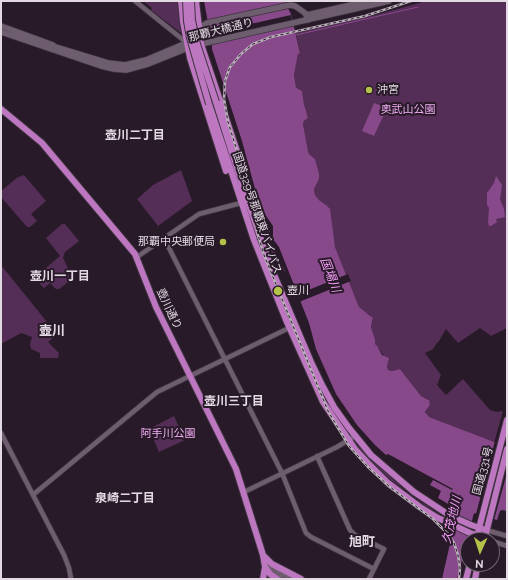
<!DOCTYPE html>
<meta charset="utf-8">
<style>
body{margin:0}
#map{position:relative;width:508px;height:580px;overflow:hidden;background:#281a28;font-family:Raleway,sans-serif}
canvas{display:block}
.frame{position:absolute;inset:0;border:2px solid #e2d9e2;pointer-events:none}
.north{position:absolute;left:460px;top:532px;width:40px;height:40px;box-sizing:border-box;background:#281a28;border:1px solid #726672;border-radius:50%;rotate:183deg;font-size:11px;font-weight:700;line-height:16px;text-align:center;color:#e2d9e2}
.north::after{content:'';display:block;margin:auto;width:14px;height:18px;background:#b4c24a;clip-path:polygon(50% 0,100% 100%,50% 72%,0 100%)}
</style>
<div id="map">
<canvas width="508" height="580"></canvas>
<div class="frame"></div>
<div class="north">N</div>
</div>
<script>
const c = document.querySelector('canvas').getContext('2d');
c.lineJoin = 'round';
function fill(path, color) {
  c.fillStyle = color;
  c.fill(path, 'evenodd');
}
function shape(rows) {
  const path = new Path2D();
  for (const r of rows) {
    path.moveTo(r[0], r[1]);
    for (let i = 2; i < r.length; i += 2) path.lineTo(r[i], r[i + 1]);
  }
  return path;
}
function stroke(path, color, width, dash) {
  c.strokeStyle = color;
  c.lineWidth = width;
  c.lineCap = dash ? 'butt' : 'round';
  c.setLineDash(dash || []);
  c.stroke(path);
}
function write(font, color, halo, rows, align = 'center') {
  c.font = font + ' Raleway,"Noto Sans JP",sans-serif';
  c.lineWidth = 4;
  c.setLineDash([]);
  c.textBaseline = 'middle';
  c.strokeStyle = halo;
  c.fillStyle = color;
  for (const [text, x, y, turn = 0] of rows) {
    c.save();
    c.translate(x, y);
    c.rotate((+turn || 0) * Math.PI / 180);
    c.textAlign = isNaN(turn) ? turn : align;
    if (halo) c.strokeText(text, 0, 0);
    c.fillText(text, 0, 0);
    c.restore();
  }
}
const green = shape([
 [143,1,178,1,181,33,151,10,152,8],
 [426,1,507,1,507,328,491,336,480,328,458,343,446,329,439,341,436,344,433,349,425,353,441,375,437,385,446,395,463,379,490,410,496,412,503,411,494,443,429,417,425,413,430,405,428,399,421,396,400,369,392,371,388,370,385,357,374,343,371,327,373,320,370,315,363,311,359,307,335,247,326,205,319,200,315,195,314,189,319,179,319,173,315,159,309,154,308,151,303,124,304,121,308,118,304,104,302,91,297,89,296,87,294,75,298,54,300,52,296,33,379,14],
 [181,170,192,201,158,226,137,199,153,185],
 [24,175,46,201,31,214,37,221,30,227,27,227,1,197,1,191,18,177],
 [259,213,267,224,270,232,269,240,286,273,281,268,274,253,272,253,262,227],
 [62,224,65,224,79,241,65,252,63,258,68,268,69,280,68,282,59,289,56,289,50,283,44,288,34,278,60,256,46,238],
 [1,265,51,327,59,333,48,342,59,353,58,358,40,358,40,353,31,349,30,344,32,337,21,333,1,344],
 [174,416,185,440,159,452,149,429],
 [360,445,377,464,410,495,454,522,426,506,388,478,370,461,358,447]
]);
const water = shape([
 [204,1,284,1,291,14,300,53,298,54,294,75,296,87,298,89,302,91,304,104,308,118,304,121,303,124,308,151,309,154,315,159,319,173,319,179,314,189,315,195,319,200,326,205,330,209,335,247,359,307,373,318,371,327,375,340,375,344,377,346,382,355,389,358,387,366,388,370,392,371,400,369,421,396,429,400,430,405,425,412,429,417,507,447,507,511,502,510,500,511,497,520,474,513,457,579,442,579,461,495,460,495,457,509,438,498,441,491,430,485,433,480,452,490,453,489,388,454,386,455,375,445,357,425,336,394,316,349,309,323,279,247,273,239,273,226,260,207,242,141,212,49,212,44],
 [374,103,387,108,374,136,362,131],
 [496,176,502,185,500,199,504,209,505,217,496,219,497,222,491,226,489,226,488,222,489,208,487,205,487,193,494,183]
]);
const pier = shape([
 [291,15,293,26,212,44,210,33],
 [348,274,351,281,299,302,296,295],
 [495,441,507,445,507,473,494,520,476,514,482,491,481,488,483,486,488,468,487,465,489,463]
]);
const stream = shape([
 [296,35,418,7]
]);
const tertiary = shape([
 [135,1,187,43],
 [164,238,282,473,306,533,311,537,374,569],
 [137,257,199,214,241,203],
 [1,433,64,555,69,568,71,579],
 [317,456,350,530,355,535,384,549,369,579],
 [244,492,337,447,355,436],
 [34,494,157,392,289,328],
 [486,530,507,536],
 [492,541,507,546],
 [279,569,280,571,291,579]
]);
const secondary = shape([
 [307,15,368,1],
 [1,26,53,45],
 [1,32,101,66,114,69,126,70,148,64,188,48,201,44,389,1],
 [199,32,201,27,207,23,290,5,295,6,305,13,308,20],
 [49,45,108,63,125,65,146,60,191,41],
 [266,559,267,564,280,575,282,579]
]);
const trunk = shape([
 [181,1,183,22,190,58,226,171],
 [196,1,201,44,238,154,244,178],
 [216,102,246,197,272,270,311,362,322,385,334,407,349,428,371,455,414,492,449,515,471,525,486,530],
 [209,104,254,240,286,320,323,402,355,449,368,463,388,483,420,507,438,518,470,533,485,538],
 [1,109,42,143,135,254,156,307,236,469,263,555,265,567,270,574,277,579],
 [486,533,507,449],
 [476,540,507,420],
 [263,555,272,564,301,579],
 [263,579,265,567],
 [466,579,470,564],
 [475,579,478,564]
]);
const rail = shape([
 [411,1,365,16,271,37,253,44,241,54,230,67,225,81,224,99,228,122,248,186,258,235,264,255,328,411,349,446,368,467,390,487,433,519,449,535,454,543,458,555,460,568,459,579]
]);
const trunkBridge = shape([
 [186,1,187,21,190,38,209,104],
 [191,1,192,20,197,44,216,102]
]);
const markers = [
 [369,90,4,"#b4c24a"],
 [223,242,4,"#b4c24a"],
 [278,291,5,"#b4c24a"]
];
const streetNames = [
 ["那覇大橋通り",221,30,-14],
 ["国道329号那覇東バイパス",257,213,71],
 ["壺川通り",169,309,65],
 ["国道331号",483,471,-75]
];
const poiNames = [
 ["沖宮",377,90],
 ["那覇中央郵便局",215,242,"right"],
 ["壺川",287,291]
];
const parkNames = [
 ["奥武山公園",408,110],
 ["阿手川公園",168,434]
];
const neighbourhoodNames = [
 ["壺川二丁目",135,135],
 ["壺川一丁目",60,276],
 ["壺川三丁目",234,401],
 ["泉崎二丁目",125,498]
];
const waterNames = [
 ["国場川",330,275,69],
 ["久茂地川",452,520,-77]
];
const quarterNames = [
 ["壺川",52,331],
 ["旭町",362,542]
];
fill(green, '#542e56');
fill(water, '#88498a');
fill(pier, '#281a28');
stroke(stream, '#88498a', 1);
stroke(tertiary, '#3e343f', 6);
stroke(secondary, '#3e343f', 7);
stroke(trunk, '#3e343f', 8);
stroke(tertiary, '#6e5d6e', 4.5);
stroke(secondary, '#6e5d6e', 5.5);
stroke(trunk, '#bd76c0', 6);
stroke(rail, '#baafba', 2.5);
stroke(rail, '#281a28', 1, [3]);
stroke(trunkBridge, '#3e343f', 8, []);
stroke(trunkBridge, '#bd76c0', 6);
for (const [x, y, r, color] of markers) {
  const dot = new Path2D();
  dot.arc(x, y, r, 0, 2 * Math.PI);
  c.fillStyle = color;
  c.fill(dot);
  stroke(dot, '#281a28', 1.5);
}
write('11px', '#e2d9e2', '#281a28', streetNames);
write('11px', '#e2d9e2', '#281a28', poiNames, 'left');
write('11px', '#f4aff7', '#281a28', parkNames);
write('bold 12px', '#e2d9e2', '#281a28', neighbourhoodNames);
write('italic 12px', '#f59ef8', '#281a28', waterNames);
write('bold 13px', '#e2d9e2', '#281a28', quarterNames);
</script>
